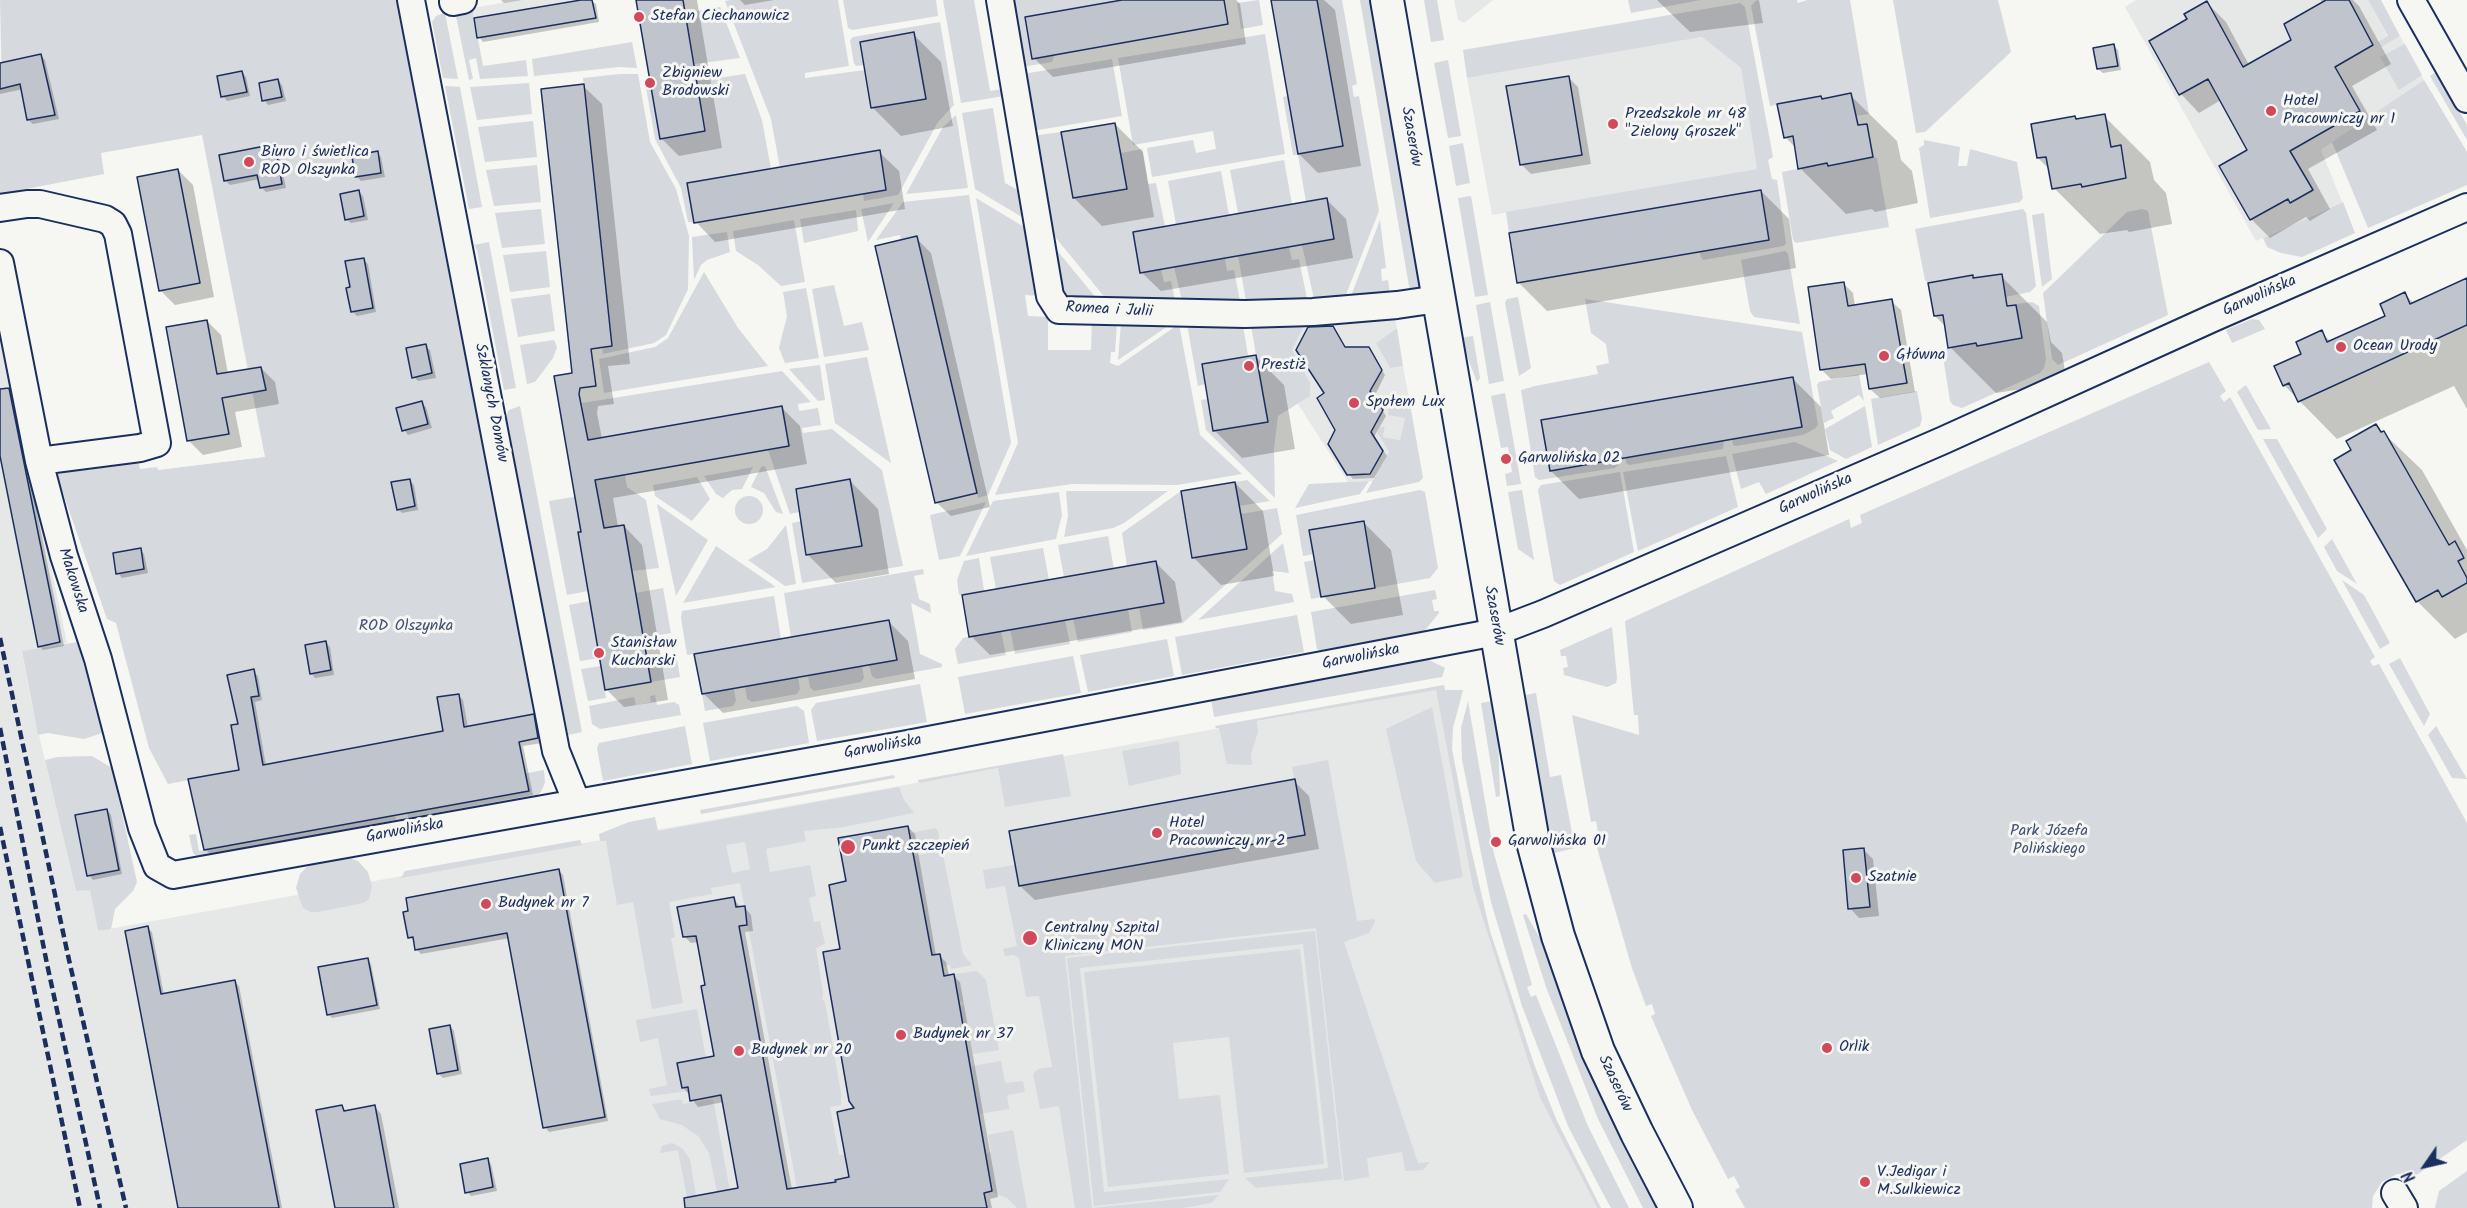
<!DOCTYPE html>
<meta charset="utf-8">
<style>
body{margin:0}
#map{position:relative;width:2467px;height:1208px;overflow:hidden;background:#f6f6f2;font-family:Kalam,sans-serif}
canvas{display:block}
.north{position:absolute;left:2395px;top:1136px;width:60px;height:60px;-webkit-text-stroke:4px #f6f6f2;paint-order:stroke;rotate:236deg;font-size:16px;font-weight:700;line-height:24px;text-align:center;color:#1b2f5e}
.north::after{content:'';display:block;margin:auto;width:21px;height:27px;background:#1b2f5e;clip-path:polygon(50% 0,100% 100%,50% 72%,0 100%)}
</style>
<div id="map">
<canvas width="2467" height="1208"></canvas>
<div class="north">N</div>
</div>
<script>
const c = document.querySelector('canvas').getContext('2d');
c.lineJoin = 'round';
function fill(path, color) {
  c.fillStyle = color;
  c.fill(path, 'evenodd');
}
function shape(rows) {
  const path = new Path2D();
  for (const r of rows) {
    if (r.length === 3) {
      path.moveTo(r[0] + r[2], r[1]);
      path.arc(r[0], r[1], r[2], 0, 2 * Math.PI);
      continue;
    }
    path.moveTo(r[0], r[1]);
    for (let i = 2; i < r.length; i += 2) path.lineTo(r[i], r[i + 1]);
  }
  return path;
}
function stroke(path, color, width, dash) {
  c.strokeStyle = color;
  c.lineWidth = width;
  c.lineCap = dash ? 'butt' : 'round';
  c.setLineDash(dash || []);
  c.stroke(path);
}
function write(font, color, halo, rows, align = 'center') {
  c.font = font + ' Kalam,sans-serif';
  c.lineWidth = 6;
  c.setLineDash([]);
  c.textBaseline = 'middle';
  c.strokeStyle = halo;
  c.fillStyle = color;
  for (const [text, x, y, turn = 0] of rows) {
    c.save();
    c.translate(x, y);
    c.rotate((+turn || 0) * Math.PI / 180);
    c.textAlign = isNaN(turn) ? turn : align;
    if (halo) c.strokeText(text, 0, 0);
    c.fillText(text, 0, 0);
    c.restore();
  }
}
const built = shape([
 [519,0,592,0,596,18,477,38,472,8],
 [1454,0,1493,0,1464,23,1458,20],
 [2136,0,2368,0,2390,41,2400,36,2424,80,2321,150,2342,202,2256,241,2125,7],
 [1702,37,1741,68,1757,169,1492,215,1467,78],
 [1395,318,1397,328,1376,343,1390,368,1403,366,1410,404,1389,408,1405,418,1400,440,1383,437,1385,427,1379,428,1377,432,1389,452,1374,481,1348,482,1298,404,1309,396,1292,350,1305,324],
 [0,327,67,643,22,652,32,706,76,891,90,889,98,931,1436,689,1473,888,1540,1098,1597,1208,0,1208]
]);
const green = shape([
 [0,0,404,0,418,76,412,78,415,95,422,94,545,737,538,738,533,714,168,784,149,748,116,623,107,619,56,473,138,460,140,469,157,467,158,470,265,457,202,135,101,153,104,174,0,194,0,89,2,88],
 [730,0,838,0,849,66,805,73,805,78,865,70,872,108,925,98,913,32,860,42,864,65,857,66,854,64,850,40,853,37,940,22,954,105,938,122,898,195,864,201,863,194,886,189,880,150,780,168,771,119,725,1],
 [843,0,936,0,938,16,852,30,848,28],
 [943,0,974,0,990,91,1009,88,1010,95,961,103],
 [1011,0,1122,0,1025,17,1032,59,1055,55,1052,62,1022,67],
 [1259,0,1263,25,1241,29,1237,3],
 [1317,0,1342,0,1357,84,1352,86,1354,97,1359,96,1379,211,1345,297,1314,299,1302,245,1334,239,1327,198,1306,202,1298,155,1293,155,1283,97,1288,96,1298,154,1343,146],
 [1360,0,1372,0,1421,285,1419,290,1410,292],
 [1424,0,1437,0,1444,40,1431,42],
 [1628,0,1701,0,1631,13],
 [1759,0,1797,0,1798,3,1808,0,1850,0,1869,114,1856,116,1850,93,1822,99,1821,96,1770,106,1751,6,1755,1],
 [1893,0,1998,0,2011,52,1925,132,1916,133],
 [2368,0,2381,0,2400,36,2381,47,2378,42,2388,36],
 [1740,3,1745,7,1773,157,1768,160,1772,179,1777,180,1786,243,1784,246,1703,260,1701,257,1700,252,1769,240,1761,190,1509,233,1506,212,1757,169,1741,68,1702,37,1467,78,1463,50],
 [720,7,740,58,694,64,685,13],
 [472,8,483,66,526,60,528,76,480,79,476,58,469,60,473,79,469,80,455,11],
 [445,13,458,79,443,78,432,22,436,16],
 [1265,34,1285,154,1152,177,1147,148,1193,140,1196,153,1216,149,1213,131,1133,145,1118,58],
 [632,42,637,68,619,67,534,76,532,59],
 [2405,44,2422,75,2399,90,2380,57],
 [1112,59,1122,116,1038,130,1033,128,1023,74],
 [1448,60,1461,136,1448,138,1434,63],
 [2437,71,2467,125,2467,140,2430,76],
 [620,74,638,74,650,142,676,189,689,236,688,289,666,335,654,343,603,354,602,347,612,346,583,78],
 [745,74,762,120,771,169,694,223,688,222,681,188,655,139,645,82,650,81,660,139,705,131,697,81],
 [2424,80,2467,152,2467,185,2368,228,2332,142],
 [529,83,532,114,477,120,470,87],
 [445,86,460,87,482,207,469,209],
 [993,108,1005,183,1028,196,1032,223,975,189,962,113],
 [956,115,968,188,906,194,943,127],
 [533,121,537,157,485,162,478,127],
 [1061,132,1073,198,1126,189,1121,153,1142,149,1148,184,1156,183,1165,226,1133,232,1140,272,1161,269,1164,282,1171,281,1175,301,1107,300,1051,232,1035,139,1039,135],
 [1924,140,1960,147,1958,166,1967,166,1970,149,2017,162,2023,198,2020,202,1930,218,1919,148,1924,145],
 [1463,143,1470,183,1456,186,1449,146],
 [1873,157,1877,158,1889,227,1796,243,1793,240,1782,172,1827,163,1829,167],
 [1284,160,1292,204,1238,213,1230,170],
 [537,165,541,202,494,206,486,170],
 [1221,171,1229,215,1176,224,1168,181],
 [969,195,1011,443,988,495,978,498,917,237,901,240,900,235,876,240,903,202],
 [1471,196,1488,295,1475,297,1458,198],
 [976,198,1034,233,1044,296,1025,295,1028,316,1048,317,1048,350,1091,350,1092,318,1117,323,1115,352,1111,352,1110,363,1118,366,1179,324,1200,435,1242,474,1177,485,1072,484,995,495,1018,443],
 [2343,202,2355,233,2302,257,2281,253,2267,247,2263,238],
 [894,203,868,242,861,209],
 [541,209,545,244,502,248,495,213],
 [2023,209,2026,213,2036,286,2030,292,2005,297,2001,274,1973,279,1972,275,1928,283,1925,280,1915,229],
 [2142,209,2148,211,2168,315,2058,365,2052,359,2043,293,2127,212],
 [856,210,858,231,804,243,800,219],
 [2044,213,2052,279,2042,287,2032,215],
 [794,220,805,282,781,286,758,265,736,251,733,231],
 [1380,220,1386,268,1381,269,1382,281,1388,280,1390,294,1351,296],
 [727,232,730,252,707,260,701,265,694,280,692,237],
 [1046,237,1097,299,1064,299],
 [489,242,516,388,504,390,477,250,474,245],
 [1289,247,1292,260,1299,259,1307,299,1246,301,1238,256],
 [546,251,550,287,510,292,503,255],
 [1785,251,1788,254,1800,324,1754,317,1750,311,1741,260],
 [1225,258,1227,271,1234,270,1240,301,1182,301,1174,267],
 [704,272,738,328,768,366,604,393,599,359,655,347,668,338],
 [834,285,844,326,862,322,869,350,824,357,812,289],
 [806,288,819,358,785,363,779,348,787,316,783,292],
 [550,294,555,331,518,337,511,299],
 [1518,297,1531,368,1519,376,1505,303,1507,299],
 [1585,299,1802,332,1818,424,1816,428,1803,435,1736,446,1733,445,1732,439,1802,427,1793,377,1541,420,1550,471,1617,460,1618,465,1615,468,1539,480,1535,477,1521,390,1535,386,1598,374,1596,366,1609,363,1606,344,1591,333],
 [1490,302,1504,381,1489,384,1476,305],
 [2032,302,2039,306,2046,359,2044,368,2040,373,1962,408,1953,405,1950,401,1942,350,1976,343,1977,346,2022,338,2016,304],
 [2252,319,2259,320,2265,329,2232,343,2226,330],
 [1121,323,1171,324,1118,360],
 [1187,324,1243,325,1248,356,1202,364,1205,384,1198,386],
 [1305,324,1292,350,1310,383,1310,396,1278,416,1274,449,1275,498,1206,430,1201,400,1207,399,1213,431,1267,422,1251,325],
 [1397,328,1403,366,1390,368,1376,343],
 [1473,336,1480,378,1477,382,1460,338],
 [554,340,557,347,553,358,535,382,527,384,520,345],
 [867,357,891,463,835,423,825,364],
 [2209,362,2226,391,2220,396,2224,402,2230,397,2375,657,2370,661,2373,666,2379,664,2467,823,2467,1140,2415,1176,2406,1173,2397,1174,2382,1182,2373,1196,2372,1208,1745,1208,1735,1190,1740,1187,1734,1176,1728,1179,1692,1110,1651,1016,1655,1014,1652,1004,1646,1006,1632,968,1593,834,1598,833,1596,821,1591,822,1572,715,1639,735,1638,715,1634,715,1625,621,1849,519,1851,528,1855,526,1862,523,1860,515],
 [820,365,825,400,818,401,789,369],
 [782,371,811,402,798,404,799,411,818,408,821,425,802,428,803,433,832,429,882,470,903,566,802,583,792,523,801,521,807,555,861,546,850,480,796,489,799,512,790,514,768,450,789,446,782,406,588,440,582,403],
 [1859,374,1864,401,1859,395,1831,411,1834,418,1824,423,1817,385,1819,382],
 [2246,385,2271,429,2258,430,2237,392],
 [1917,391,1922,419,1920,426,1878,445,1871,399],
 [1505,393,1521,484,1507,486,1505,474,1512,472,1508,447,1501,448,1491,396],
 [1410,404,1423,478,1419,482,1366,493,1389,452,1377,432,1379,428,1385,426,1383,437,1400,440,1405,418,1388,415,1389,408],
 [520,406,582,732,568,735,506,415,509,410],
 [1865,406,1872,447,1846,459,1830,450,1825,429],
 [2263,439,2277,439,2327,529,2318,538],
 [1724,441,1723,449,1629,465,1626,463,1626,458],
 [1795,442,1838,461,1766,494,1759,482,1741,489,1732,454],
 [1726,456,1738,507,1638,551,1623,472],
 [765,466,783,514,776,512,764,493,751,487,761,467],
 [753,467,742,489,732,490,723,498,716,494,704,476],
 [1620,472,1634,552,1560,585,1554,581,1538,490,1541,485],
 [625,475,627,487,646,500,659,568,632,571,624,525,579,532,588,591,567,595,549,501,597,493,595,480],
 [697,477,710,499,692,521,655,496,653,485],
 [1247,480,1270,501,1239,506,1235,482],
 [1369,481,1360,494,1295,508,1309,484],
 [1420,490,1425,492,1438,568,1430,578,1375,588,1364,521,1310,530,1314,554,1303,556,1296,515],
 [1522,490,1534,560,1518,549,1508,492],
 [1066,491,1168,491,1124,523,1113,528,1064,537,1068,516],
 [1181,491,1192,558,1246,549,1241,514,1277,508,1282,534,1183,623,1143,630,1139,607,1163,602,1157,562,1127,566,1122,533],
 [1059,492,1062,515,1056,539,966,556,993,501],
 [749,510,14],
 [986,502,960,556,939,560,930,515],
 [657,504,708,540,676,596],
 [786,525,796,584,785,586,748,560,767,549],
 [1108,536,1114,569,1064,577,1058,545],
 [2332,539,2357,584,2337,571,2324,547],
 [1283,543,1289,573,1272,571,1275,591,1292,594,1294,602,1198,620],
 [716,546,776,587,683,603],
 [1043,548,1049,580,996,589,990,557],
 [979,558,984,591,959,595,957,580,964,561],
 [1315,560,1321,597,1311,599,1304,562],
 [923,569,924,574,914,576,919,599,930,604,931,613,911,603,920,654,942,664,942,667,876,679,872,676,869,665,897,660,889,620,791,637,784,593],
 [2342,580,2364,595,2390,643,2380,649],
 [663,588,671,633,643,638,635,593],
 [1435,590,1437,599,1432,600,1434,611,1439,611,1439,613,1423,633,1320,651,1317,649,1311,612],
 [774,596,781,639,687,655,681,618,682,611],
 [590,601,599,658,580,661,569,605],
 [1128,609,1132,632,1078,642,1073,619],
 [1297,615,1304,652,1182,675,1175,637],
 [1065,620,1070,644,1015,654,1010,629],
 [1612,627,1617,678,1616,683,1607,687,1564,675,1563,668,1568,667,1566,656,1561,656,1560,650],
 [1001,631,1006,655,958,664,955,649,963,638],
 [1167,639,1174,676,1088,692,1080,655],
 [78,642,102,733,84,739,48,733,38,735,22,651],
 [676,654,680,677,651,682,647,659],
 [1073,656,1081,693,965,714,958,677],
 [2400,658,2430,714,2424,726,2389,664],
 [1427,659,1445,668,1442,677,1214,717,1211,699],
 [601,666,606,698,588,701,581,669],
 [862,666,864,678,861,682,814,691,810,687,808,676],
 [798,677,800,689,797,694,752,702,747,699,745,687],
 [920,684,927,722,817,741,811,710,816,703],
 [1444,685,1445,690,1463,690,1453,728,1452,749,1471,849,1490,931,1535,1067,1557,1121,1601,1208,1597,1208,1593,1200,1540,1098,1473,888,1436,690,1257,721,1258,732,1251,754,1252,765,1227,764,1219,728,1216,728,1215,726],
 [734,689,736,701,733,706,705,711,702,694],
 [1536,693,1550,777,1561,775,1575,848,1550,854,1521,696],
 [655,695,657,705,674,702,679,705,681,715,600,729,592,724,589,706,634,697,636,705,651,702,650,696],
 [1468,701,1494,854,1532,985,1527,987,1531,997,1536,995,1587,1124,1629,1208,1611,1208,1599,1186,1568,1126,1522,1006,1491,902,1462,760,1461,728],
 [1492,701,1498,736,1500,796,1496,797,1481,703],
 [797,706,804,711,809,743,710,761,703,723],
 [1432,707,1463,877,1435,883,1416,861,1386,729],
 [685,726,692,764,603,781,597,748,599,743],
 [2436,726,2467,779,2452,778,2428,735],
 [1179,741,1181,774,1129,786,1122,751],
 [1063,754,1071,796,1005,807,998,768,919,783,918,780],
 [92,756,112,768,137,882,133,891,115,909,111,929,98,931,90,890,76,891,45,760,57,757],
 [107,809,119,870,88,876,76,815],
 [1328,760,1357,921,1374,919,1375,922,1369,933,1344,942,1418,1163,1430,1162,1423,1170,1405,1171,1402,1152,1367,1158,1369,1177,1344,1181,1316,928,1065,956,1092,1208,1219,1195,1211,1203,1183,1208,1075,1208,1059,1106,1040,1109,1033,1074,1038,1069,1052,1067,1039,996,1026,997,1019,958,1014,955,1005,956,1003,949,1017,946,1005,886,986,889,983,870,1015,865,1019,886,1305,835,1292,767],
 [544,770,545,783,541,792,537,795,408,818,404,796],
 [894,775,895,778,701,814,700,810],
 [899,787,904,800,914,813,844,827,804,831,806,841,766,849,770,872,810,865,816,896,809,898,814,922,820,921,825,944,816,948,823,993,822,999,825,1002,841,1093,841,1105,830,1107,839,1155,852,1154,856,1178,797,1188,740,883,711,888,712,894,669,902,675,937,671,938,683,1003,652,1009,633,902,617,905,606,841,600,841,599,834,629,822,655,817,658,831],
 [745,842,750,869,732,873,726,845],
 [393,798,396,820,200,859,193,853,189,835,196,834,199,851,392,816],
 [935,828,938,831,940,844,912,848,910,833],
 [580,840,582,845,401,878,405,871],
 [942,850,963,954,972,965,951,969,950,965,943,967,940,954,932,955,914,856],
 [345,856,358,861,368,872,372,886,369,899,363,903,318,912,311,912,303,908,296,888,300,874,311,863],
 [1526,914,1548,952,1569,1018,1609,1113,1658,1208,1643,1208,1598,1119,1546,987,1523,915],
 [1315,931,1342,1179,1256,1188,1245,1178,1328,1168,1303,944,1080,968,1104,1192,1229,1179,1220,1192,1094,1206,1067,958],
 [1300,949,1324,1164,1244,1173,1229,1037,1173,1043,1179,1099,1220,1095,1229,1174,1108,1187,1084,972],
 [977,971,986,980,999,1050,973,1054,969,1033,965,1033,960,1006,964,1005,963,1002,960,1002,955,974],
 [697,1009,706,1058,677,1063,682,1088,687,1087,688,1091,651,1096,649,1089,667,1085,658,1038,640,1042,636,1020],
 [1001,1061,1005,1083,1023,1081,1025,1092,1007,1095,1009,1109,979,1114,972,1066],
 [713,1099,730,1191,717,1192,709,1153,698,1136,682,1125,660,1119,652,1104,676,1100,682,1100,683,1104],
 [1013,1130,1027,1208,1017,1208,1007,1198,994,1193,986,1153,991,1152,988,1135],
 [672,1143,683,1149,690,1160,696,1196,689,1208,678,1150,660,1153,662,1146],
 [2467,1171,2467,1208,2435,1208,2439,1191]
]);
const shadow = shape([
 [501,0,522,0,504,3],
 [590,0,596,4,599,22,483,42,479,37],
 [637,0,697,0,722,148,679,156,661,138],
 [740,0,774,0,745,5],
 [1131,0,1236,0,1240,4,1246,44,1053,77,1034,58],
 [1272,0,1324,0,1335,10,1361,166,1318,173,1299,154],
 [1657,0,1759,0,1763,23,1690,32],
 [2321,0,2353,0,2359,6,2391,64,2352,86,2377,130,2308,169,2330,209,2310,221,2306,217,2270,238,2251,219,2250,150,2221,100,2199,113,2181,94,2189,19,2207,3,2226,22,2249,65,2293,41,2323,4],
 [913,34,941,62,953,126,901,136,873,108],
 [2113,45,2118,50,2121,70,2103,73,2098,69],
 [41,56,45,60,59,119,33,124,28,120,23,89,0,94,0,65],
 [242,72,246,77,250,96,227,101,223,96],
 [1568,77,1578,87,1591,164,1531,174,1522,165],
 [278,80,282,85,286,101,268,105,264,100],
 [583,86,602,104,630,364,608,366,614,404,598,406,597,413,602,439,782,408,800,426,807,464,613,498,618,527,624,526,642,545,668,700,624,707,606,689,583,533,574,375],
 [1850,95,1897,141,1901,160,1912,171,1918,203,1875,212,1872,209,1846,214,1800,168,1796,148,1785,137,1821,97,1824,100],
 [2104,116,2150,162,2154,180,2166,193,2172,224,2129,232,2127,230,2100,234,2054,188,2050,170,2038,158,2077,120],
 [1115,124,1143,152,1154,217,1102,226,1074,198],
 [274,146,278,150,286,188,266,192,261,187,260,179,230,185,225,180],
 [879,152,899,171,905,209,715,242,696,222],
 [377,153,381,157,385,177,361,181,357,177],
 [178,170,193,185,214,297,175,305,160,290],
 [1761,191,1789,219,1796,268,1547,311,1519,283],
 [359,192,363,196,368,220,351,223,346,219],
 [1327,200,1346,219,1353,258,1161,291,1141,272],
 [916,238,931,253,990,507,951,516,936,502],
 [363,259,368,264,376,312,357,316,352,311,352,288],
 [2001,276,2047,322,2051,342,2062,353,2067,384,2024,392,2022,389,1996,393,1950,347,1946,327,1935,316,1972,277,1975,280],
 [2467,280,2467,409,2454,386,2337,439,2284,385,2303,354,2321,332,2331,342,2387,317,2405,294,2414,304],
 [1843,283,1853,293,1855,306,1891,301,1901,310,1915,392,1880,398,1870,389,1868,374,1831,379,1822,370],
 [207,321,221,335,228,374,261,368,275,382,279,404,235,412,242,447,203,455,189,441],
 [1333,328,1346,348,1369,349,1385,375,1374,397,1386,416,1374,437,1387,456,1374,478,1353,479,1349,474,1326,394],
 [425,346,430,350,436,378,418,381,414,377],
 [1256,357,1284,385,1295,449,1242,458,1214,430],
 [1793,379,1821,407,1829,455,1579,499,1551,471],
 [422,403,426,407,432,428,408,435,404,430],
 [0,414,14,416,21,433,64,646,43,650,39,646,0,448],
 [2376,426,2422,470,2467,550,2467,632,2455,639,2417,601],
 [409,480,414,485,418,510,402,513,398,509],
 [850,481,878,509,889,574,836,583,808,555],
 [1235,483,1263,511,1274,576,1221,585,1193,557],
 [1363,522,1391,550,1403,615,1351,624,1323,596],
 [140,549,144,554,148,573,122,578,118,573],
 [1156,563,1175,582,1182,622,990,655,971,636],
 [889,622,908,641,915,679,723,713,703,693],
 [326,643,330,647,334,675,315,678,311,673],
 [253,671,258,676,262,700,255,702,266,766,444,732,458,695,463,700,468,728,533,716,538,720,542,743,523,746,533,795,210,854,205,849,241,771,240,725],
 [1294,781,1309,796,1319,849,1035,900,1020,886],
 [107,810,111,815,122,874,93,880,89,875],
 [908,827,915,834,936,956,940,956,946,962,949,976,953,976,960,982,998,1197,990,1199,992,1208,699,1208,739,1190,724,1102,698,1107,683,1087,716,1057,699,942,691,943,684,936,734,899,741,908,745,908,751,915,753,931,745,932,792,1190,837,1183,850,1178,856,1109,842,951,848,883],
 [1864,850,1873,859,1879,916,1859,918,1850,908],
 [559,871,563,875,608,1121,549,1132,545,1127,510,938,421,954,417,950,415,941,409,937],
 [147,928,152,932,164,995,235,982,239,986,282,1208,180,1208],
 [367,960,371,964,380,1009,332,1018,328,1014],
 [450,1026,454,1031,462,1074,443,1078,438,1073],
 [342,1107,347,1112,375,1107,381,1114,399,1208,336,1208],
 [487,1160,491,1164,497,1191,471,1196,467,1192]
]);
const building = shape([
 [581,0,592,0,596,18,477,38,474,18,581,0],
 [636,0,683,0,705,131,660,139,636,0],
 [1122,0,1224,0,1228,24,1032,59,1025,17,1122,0],
 [1271,0,1317,0,1343,146,1298,154,1271,0],
 [2326,0,2349,0,2373,45,2335,67,2360,111,2290,151,2313,190,2290,203,2288,199,2250,220,2219,166,2247,150,2208,79,2179,95,2149,41,2187,19,2184,14,2207,1,2243,67,2291,40,2284,24,2326,0],
 [914,32,926,99,871,108,860,42,914,32],
 [2114,44,2118,66,2097,69,2093,48,2114,44],
 [41,54,55,115,27,120,20,84,0,89,0,63,41,54],
 [242,71,247,92,221,97,217,76,242,71],
 [1569,76,1582,155,1520,165,1506,86,1569,76],
 [278,79,282,97,262,101,259,83,278,79],
 [584,84,612,346,591,349,596,386,580,388,579,394,588,440,782,406,789,446,595,480,604,528,624,525,651,682,605,690,578,532,581,532,554,376,572,373,541,89,584,84],
 [1851,93,1858,125,1867,124,1873,157,1828,166,1827,163,1798,169,1793,136,1784,138,1777,104,1821,96,1822,99,1851,93],
 [2105,114,2111,147,2121,145,2126,178,2082,187,2081,184,2052,189,2046,157,2037,158,2031,124,2075,116,2076,119,2105,114],
 [1115,123,1127,189,1073,198,1061,132,1115,123],
 [275,144,282,184,260,188,257,175,224,181,219,155,275,144],
 [880,150,886,190,694,223,687,183,880,150],
 [378,151,381,173,355,177,352,156,378,151],
 [178,169,200,283,159,291,137,177,178,169],
 [359,190,364,216,345,220,340,194,359,190],
 [1761,190,1769,240,1517,283,1509,233,1761,190],
 [1327,198,1334,239,1140,273,1133,232,1327,198],
 [917,236,977,493,935,503,875,246,917,236],
 [364,258,373,308,351,312,346,288,350,287,345,261,364,258],
 [2002,274,2007,306,2016,305,2022,338,1977,346,1976,343,1948,348,1943,315,1934,316,1928,283,1973,275,1973,278,2002,274],
 [2467,278,2467,325,2298,402,2289,383,2283,386,2274,366,2301,354,2296,342,2322,330,2327,342,2385,316,2380,304,2405,292,2410,304,2467,278],
 [1844,282,1848,306,1892,299,1907,383,1869,389,1865,364,1820,370,1808,287,1844,282],
 [207,320,217,374,261,367,266,390,222,398,229,434,187,441,166,327,207,320],
 [1333,326,1345,347,1369,347,1382,370,1370,391,1383,410,1371,432,1383,451,1370,474,1347,475,1328,444,1335,430,1317,398,1324,393,1296,350,1308,327,1333,326],
 [426,344,432,373,412,378,406,348,426,344],
 [1256,355,1268,422,1213,431,1202,364,1256,355],
 [1793,377,1802,427,1550,471,1541,420,1793,377],
 [9,388,60,642,38,647,0,456,0,389,9,388],
 [422,401,428,424,402,431,396,408,422,401],
 [2376,424,2381,432,2384,431,2449,545,2455,541,2464,558,2458,561,2467,578,2467,583,2442,597,2438,590,2416,602,2334,460,2351,450,2346,441,2376,424],
 [410,479,415,506,397,510,391,482,410,479],
 [850,479,862,546,806,555,796,489,850,479],
 [1235,482,1247,549,1192,558,1181,491,1235,482],
 [1364,521,1375,588,1321,597,1309,530,1364,521],
 [141,548,144,569,116,574,113,553,141,548],
 [1156,561,1164,603,969,637,962,595,1156,561],
 [889,620,897,660,702,694,694,654,889,620],
 [326,641,331,670,310,674,305,645,326,641],
 [254,669,259,696,251,697,263,765,443,731,437,697,459,694,464,727,534,714,538,738,519,742,529,791,204,850,188,779,239,770,231,725,238,724,227,675,254,669],
 [1295,779,1305,835,1019,886,1009,831,1295,779],
 [107,809,119,870,87,876,75,815,107,809],
 [908,826,932,955,940,954,944,976,954,974,992,1191,984,1193,987,1208,685,1208,684,1198,738,1188,721,1095,690,1101,688,1087,682,1088,677,1063,714,1056,701,986,705,985,696,936,683,937,677,907,734,897,736,907,745,906,747,925,739,926,787,1189,836,1182,835,1180,849,1177,837,1112,854,1108,849,1101,823,952,840,949,829,885,846,881,838,838,908,826],
 [1864,848,1870,907,1848,909,1843,850,1864,848],
 [559,869,605,1117,543,1128,507,933,415,950,413,937,408,938,403,912,408,911,406,898,559,869],
 [148,926,161,994,235,980,279,1208,178,1208,125,931,148,926],
 [368,958,377,1005,327,1015,318,967,368,958],
 [450,1025,458,1070,437,1074,429,1029,450,1025],
 [342,1105,344,1111,375,1105,394,1208,335,1208,316,1110,342,1105],
 [488,1158,493,1187,465,1193,460,1164,488,1158]
]);
const minor = shape([
 [411,0,556,751,577,803],
 [1000,0,1050,296,1059,310,1245,314,1313,312,1397,305,1438,299],
 [2411,0,2467,99],
 [453,2,463,0],
 [0,208,27,204,40,204,105,219,113,224,118,234,157,443,140,448,39,461],
 [0,263,39,461,64,556,98,659,142,828,157,866,173,875,902,745,1496,632,1543,614,1944,440,2213,318,2467,207],
 [2395,1193,2404,1208]
]);
const tertiary = shape([
 [1387,0,1533,842,1558,936,1598,1051,1637,1133,1676,1208]
]);
const rail = shape([
 [0,638,69,960,126,1208],
 [0,728,47,964,100,1208],
 [0,827,80,1208]
]);
const markers = [
 [639,17,6,"#d1495b"],
 [650,83,6,"#d1495b"],
 [2271,111,6,"#d1495b"],
 [1613,124,6,"#d1495b"],
 [249,162,6,"#d1495b"],
 [2341,347,6,"#d1495b"],
 [1884,356,6,"#d1495b"],
 [1249,366,6,"#d1495b"],
 [1354,403,6,"#d1495b"],
 [1506,459,6,"#d1495b"],
 [599,653,6,"#d1495b"],
 [1157,833,6,"#d1495b"],
 [1496,842,6,"#d1495b"],
 [848,847,8,"#d1495b"],
 [1856,878,6,"#d1495b"],
 [486,904,6,"#d1495b"],
 [1030,938,8,"#d1495b"],
 [901,1035,6,"#d1495b"],
 [1827,1048,6,"#d1495b"],
 [739,1051,6,"#d1495b"],
 [1865,1182,6,"#d1495b"]
];
const poiNames = [
 ["Stefan Ciechanowicz",651,17],
 ["Zbigniew",662,74],
 ["Brodowski",662,92],
 ["Hotel",2283,102],
 ["Pracowniczy nr 1",2283,120],
 ["Przedszkole nr 48",1625,115],
 ["\"Zielony Groszek\"",1625,133],
 ["Biuro i świetlica",261,153],
 ["ROD Olszynka",261,171],
 ["Ocean Urody",2353,347],
 ["Główna",1896,356],
 ["Prestiż",1261,366],
 ["Społem Lux",1366,403],
 ["Garwolińska 02",1518,459],
 ["Stanisław",611,644],
 ["Kucharski",611,662],
 ["Hotel",1169,824],
 ["Pracowniczy nr 2",1169,842],
 ["Garwolińska 01",1508,842],
 ["Punkt szczepień",862,847],
 ["Szatnie",1868,878],
 ["Budynek nr 7",498,904],
 ["Centralny Szpital",1044,929],
 ["Kliniczny MON",1044,947],
 ["Budynek nr 37",913,1035],
 ["Orlik",1839,1048],
 ["Budynek nr 20",751,1051],
 ["V.Jedigar i",1877,1173],
 ["M.Sulkiewicz",1877,1191]
];
const streetNames = [
 ["Szaserów",1410,137,80],
 ["Garwolińska",2260,297,-24],
 ["Romea i Julii",1109,311,3],
 ["Szklanych Domów",490,403,79],
 ["Garwolińska",1816,495,-24],
 ["Makowska",72,581,72],
 ["Szaserów",1493,616,80],
 ["Garwolińska",1361,658,-11],
 ["Garwolińska",883,748,-10],
 ["Garwolińska",405,832,-10],
 ["Szaserów",1614,1084,65]
];
const parkNames = [
 ["ROD Olszynka",406,627],
 ["Park Józefa",2049,832],
 ["Polińskiego",2049,850]
];
fill(built, '#e6e7e7');
fill(green, '#d6d9dd');
fill(shadow, '#0003');
fill(building, '#c0c4cd');
stroke(building, '#1b2f5e', 1.5);
stroke(minor, '#1b2f5e', 30);
stroke(tertiary, '#1b2f5e', 36);
stroke(minor, '#f6f6f2', 26);
stroke(tertiary, '#f6f6f2', 32);
stroke(rail, '#1b2f5e', 4.5, [9, 4.5]);
for (const [x, y, r, color] of markers) {
  const dot = new Path2D();
  dot.arc(x, y, r, 0, 2 * Math.PI);
  c.fillStyle = color;
  c.fill(dot);
  stroke(dot, '#f6f6f2', 2);
}
write('16px', '#1b2f5e', '#f6f6f2', poiNames, 'left');
write('16px', '#1b2f5e', '#f6f6f2', streetNames);
write('16px', '#405177', '#f6f6f2', parkNames);
</script>
